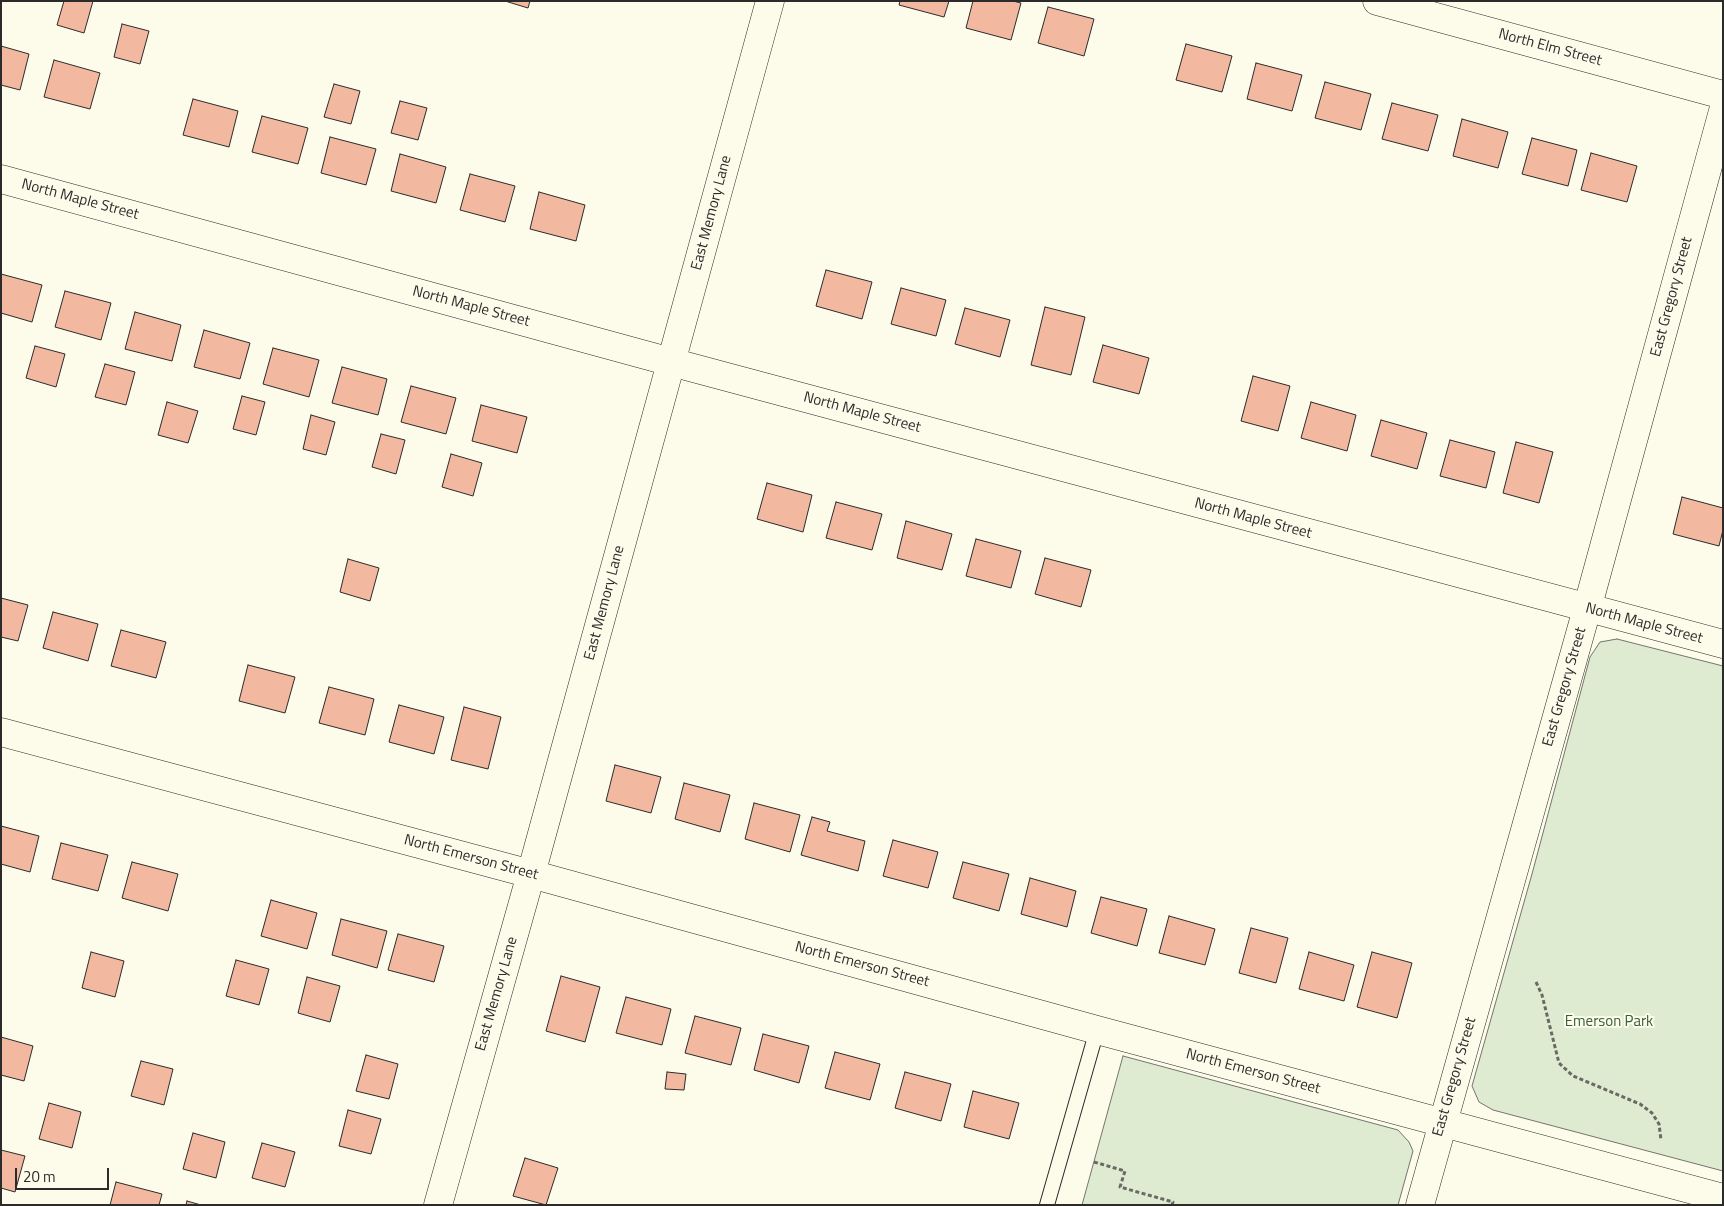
<!DOCTYPE html>
<style>
body{margin:0}
#map{position:relative;width:1724px;height:1206px;overflow:hidden;background:#fdfbea;font-family:"Titillium Web",sans-serif}
canvas{display:block}
.frame{position:absolute;inset:0;border:2px solid #2b2b2b;pointer-events:none}
.scale{position:absolute;left:15px;top:1168px;width:94px;height:22px;box-sizing:border-box;border:2px solid #2b2b2b;border-top:0;padding-left:6px;font-size:15px;line-height:18px;white-space:nowrap;color:#2b2b2b;-webkit-text-stroke:4px #fdfbea;paint-order:stroke}
</style>
<div id="map">
<canvas width="1724" height="1206"></canvas>
<div class="frame"></div>
<div class="scale">20 m</div>
</div>
<script>
const c = document.querySelector('canvas').getContext('2d');
c.lineJoin = 'round';
function fill(path, color) {
  c.fillStyle = color;
  c.fill(path, 'evenodd');
}
function shape(rows) {
  const path = new Path2D();
  for (const r of rows) {
    path.moveTo(r[0], r[1]);
    for (let i = 2; i < r.length; i += 2) path.lineTo(r[i], r[i + 1]);
  }
  return path;
}
function stroke(path, color, width, dash) {
  c.strokeStyle = color;
  c.lineWidth = width;
  c.lineCap = dash ? 'butt' : 'round';
  c.setLineDash(dash || []);
  c.stroke(path);
}
function write(font, color, halo, rows, align = 'center') {
  c.font = font + ' "Titillium Web",sans-serif';
  c.lineWidth = 4;
  c.setLineDash([]);
  c.textBaseline = 'middle';
  c.strokeStyle = halo;
  c.fillStyle = color;
  for (const [text, x, y, turn = 0] of rows) {
    c.save();
    c.translate(x, y);
    c.rotate((+turn || 0) * Math.PI / 180);
    c.textAlign = isNaN(turn) ? turn : align;
    if (halo) c.strokeText(text, 0, 0);
    c.fillText(text, 0, 0);
    c.restore();
  }
}
const green = shape([
 [1617,639,1723,666,1723,1171,1493,1110,1479,1102,1472,1086,1532,874,1590,657,1600,642,1617,639],
 [1123,1056,1398,1130,1409,1142,1413,1151,1398,1205,1082,1205,1123,1056]
]);
const building = shape([
 [64,1,93,1,84,33,57,25,64,1],
 [505,1,530,1,528,8,505,1],
 [900,1,949,1,944,17,899,5,900,1],
 [973,1,1013,1,1021,3,1011,40,966,28,973,1],
 [1048,7,1094,19,1084,56,1038,43,1048,7],
 [122,24,149,31,140,64,114,57,122,24],
 [1186,44,1232,56,1222,92,1176,80,1186,44],
 [1,46,29,54,20,90,1,85,1,46],
 [54,60,100,73,90,109,44,97,54,60],
 [1256,63,1302,75,1292,111,1247,99,1256,63],
 [1325,82,1371,94,1361,130,1315,118,1325,82],
 [334,84,360,91,351,124,324,117,334,84],
 [193,99,238,111,229,147,183,135,193,99],
 [400,101,427,108,418,140,391,133,400,101],
 [1392,103,1438,115,1428,151,1382,139,1392,103],
 [262,116,308,128,298,164,252,152,262,116],
 [1462,119,1508,132,1498,168,1453,156,1462,119],
 [330,137,376,149,366,185,321,173,330,137],
 [1532,138,1577,150,1568,186,1522,174,1532,138],
 [1591,153,1637,166,1627,202,1581,190,1591,153],
 [400,154,446,167,436,203,391,191,400,154],
 [470,174,515,186,505,222,460,210,470,174],
 [539,192,585,205,576,241,530,229,539,192],
 [826,270,872,282,862,319,816,306,826,270],
 [1,274,42,285,32,322,1,313,1,274],
 [901,288,946,300,936,336,891,324,901,288],
 [65,291,111,303,101,340,55,327,65,291],
 [1045,307,1085,317,1071,375,1031,365,1045,307],
 [965,308,1010,320,1000,357,955,344,965,308],
 [135,312,181,325,172,361,125,349,135,312],
 [204,330,250,343,240,379,194,367,204,330],
 [1103,345,1149,358,1139,394,1093,382,1103,345],
 [35,346,65,354,56,387,26,378,35,346],
 [273,348,319,360,309,397,263,384,273,348],
 [105,364,135,372,126,405,95,397,105,364],
 [342,367,387,379,378,415,332,403,342,367],
 [1253,376,1290,386,1278,431,1241,421,1253,376],
 [411,386,456,398,446,434,401,422,411,386],
 [242,396,265,402,256,435,233,429,242,396],
 [167,402,198,411,188,443,158,435,167,402],
 [1311,402,1356,415,1347,451,1301,438,1311,402],
 [481,405,527,417,517,453,472,441,481,405],
 [311,415,335,422,326,455,303,449,311,415],
 [1381,420,1427,433,1417,469,1371,456,1381,420],
 [381,434,405,440,396,474,372,467,381,434],
 [1450,440,1495,452,1486,488,1440,476,1450,440],
 [1516,442,1553,452,1539,503,1503,493,1516,442],
 [451,454,482,463,473,496,442,487,451,454],
 [767,483,812,495,803,532,757,519,767,483],
 [1682,497,1723,508,1723,530,1719,546,1673,534,1682,497],
 [836,502,882,514,872,550,826,538,836,502],
 [906,521,952,534,942,570,897,558,906,521],
 [976,539,1021,551,1011,588,966,576,976,539],
 [1045,558,1091,570,1081,607,1035,594,1045,558],
 [348,559,379,568,370,601,340,592,348,559],
 [1,598,28,605,18,641,1,637,1,598],
 [53,612,98,624,88,661,43,648,53,612],
 [121,630,166,642,156,678,111,666,121,630],
 [248,665,295,677,285,713,239,701,248,665],
 [329,687,374,699,365,735,319,723,329,687],
 [399,705,444,717,434,754,389,742,399,705],
 [464,707,501,717,488,769,451,760,464,707],
 [615,765,661,777,651,813,606,801,615,765],
 [684,783,730,795,720,832,675,819,684,783],
 [754,803,800,815,790,852,745,839,754,803],
 [812,817,830,822,827,831,865,841,858,871,801,855,812,817],
 [1,826,39,836,30,872,1,864,1,826],
 [893,840,938,852,928,888,883,876,893,840],
 [61,843,108,855,98,891,52,879,61,843],
 [132,862,178,874,168,911,122,898,132,862],
 [963,862,1009,874,999,911,953,898,963,862],
 [1030,878,1076,891,1067,927,1021,914,1030,878],
 [1101,897,1147,909,1137,946,1091,933,1101,897],
 [271,900,317,913,307,949,261,936,271,900],
 [1169,916,1215,929,1205,965,1159,953,1169,916],
 [341,919,387,931,377,968,332,955,341,919],
 [1251,928,1288,938,1276,983,1239,973,1251,928],
 [398,934,444,946,434,982,388,970,398,934],
 [91,952,124,961,115,997,82,988,91,952],
 [1309,952,1354,965,1344,1001,1299,989,1309,952],
 [1372,952,1412,963,1397,1018,1357,1007,1372,952],
 [236,960,269,969,259,1005,226,996,236,960],
 [561,976,600,987,585,1042,546,1031,561,976],
 [307,977,340,986,330,1022,298,1013,307,977],
 [626,997,671,1009,662,1045,616,1033,626,997],
 [695,1016,741,1028,731,1065,685,1053,695,1016],
 [763,1034,809,1046,799,1083,754,1070,763,1034],
 [1,1037,33,1046,24,1081,1,1075,1,1037],
 [835,1052,880,1064,870,1100,825,1088,835,1052],
 [366,1055,398,1064,389,1099,356,1091,366,1055],
 [141,1061,173,1069,164,1105,131,1096,141,1061],
 [667,1072,686,1074,684,1090,665,1089,667,1072],
 [905,1072,951,1084,941,1121,895,1108,905,1072],
 [973,1091,1019,1103,1009,1139,964,1127,973,1091],
 [49,1103,81,1112,72,1148,39,1139,49,1103],
 [348,1110,381,1119,371,1154,339,1146,348,1110],
 [193,1133,225,1142,216,1178,183,1169,193,1133],
 [262,1143,295,1152,285,1187,252,1178,262,1143],
 [1,1150,25,1156,15,1192,1,1188,1,1150],
 [525,1158,558,1168,546,1205,513,1196,525,1158],
 [116,1182,162,1194,159,1205,110,1205,116,1182],
 [187,1201,201,1205,186,1205,187,1201]
]);
const path = shape([
 [1536,982,1542,995,1559,1063,1573,1076,1640,1104,1652,1113,1659,1124,1661,1140],
 [1094,1162,1125,1171,1120,1187,1173,1202,1172,1205]
]);
const lane = shape([
 [1047,1205,1097,1030]
]);
const street = shape([
 [1377,1,1723,95],
 [1,179,671,362,1723,644],
 [1,732,531,874,1097,1030,1723,1198],
 [438,1205,531,874,770,1],
 [1420,1205,1587,609,1723,111]
]);
const streetNames = [
 ["North Elm Street",1550,48,15],
 ["North Maple Street",80,200,15],
 ["East Memory Lane",712,213,-75],
 ["East Gregory Street",1672,297,-75],
 ["North Maple Street",471,307,15],
 ["North Maple Street",862,413,15],
 ["North Maple Street",1253,519,15],
 ["East Memory Lane",605,603,-75],
 ["North Maple Street",1644,624,15],
 ["East Gregory Street",1565,687,-74],
 ["North Emerson Street",471,858,15],
 ["North Emerson Street",862,965,15],
 ["East Memory Lane",497,994,-74],
 ["North Emerson Street",1253,1072,15],
 ["East Gregory Street",1455,1077,-74]
];
const parkNames = [
 ["Emerson Park",1609,1022]
];
fill(green, '#deebd1');
stroke(green, '#74746e', 1);
fill(building, '#f2b8a0');
stroke(building, '#2b2b2b', 1);
stroke(lane, '#2b2b2b', 16);
stroke(street, '#2b2b2b', 29);
stroke(path, '#6a6964', 3, [4, 2.5]);
stroke(lane, '#fdfbea', 14);
stroke(street, '#fdfbea', 28);
write('15px', '#2b2b2b', '#fdfbea', streetNames);
write('15px', '#34623c', '#fdfbea', parkNames);
</script>
